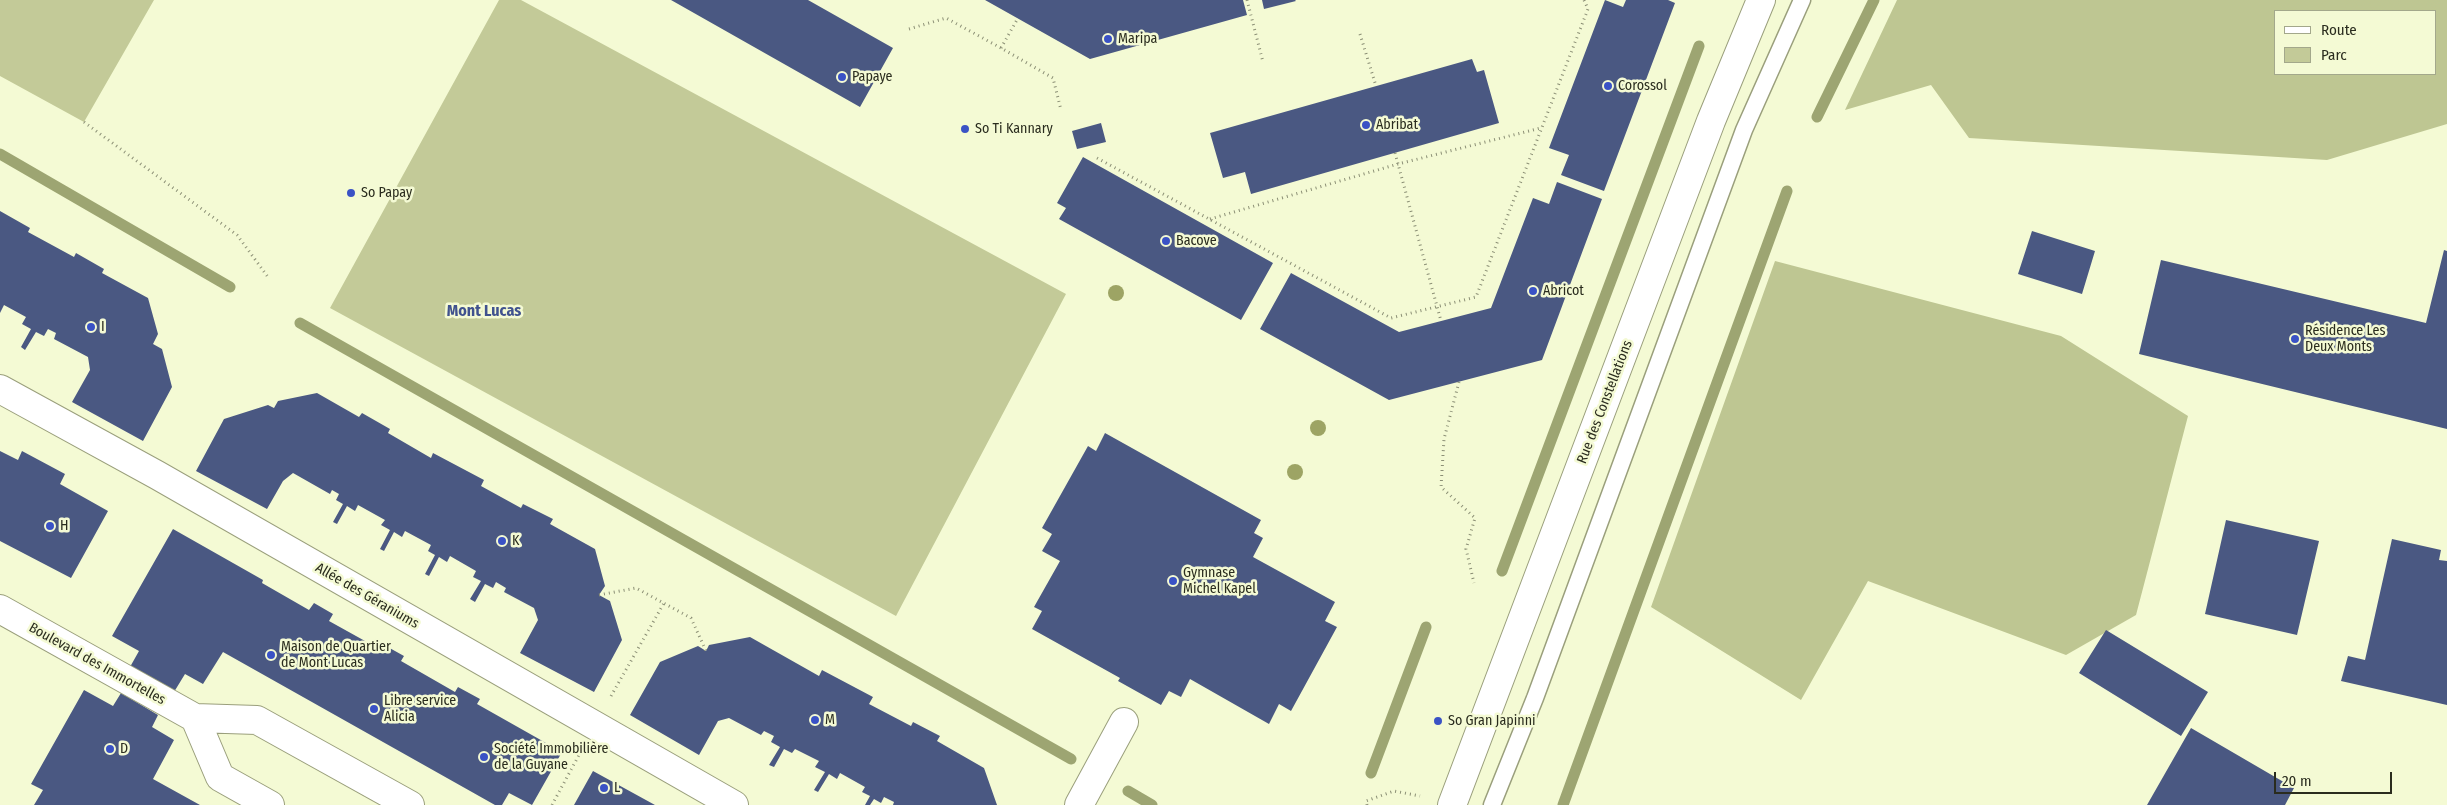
<!DOCTYPE html>
<meta charset="utf-8">
<style>
body{margin:0}
#map{position:relative;width:2447px;height:805px;overflow:hidden;background:#f4fad4;font-family:"Fira Sans Condensed",sans-serif}
canvas{display:block}
.legend{position:absolute;left:2274px;top:10px;width:162px;height:65px;box-sizing:border-box;background:#f4fad4;border:1px solid #a3a88b;margin:0;padding:6px 9px;list-style:none;font-size:15px;color:#2a2c1e}
.legend li{display:flex;align-items:center;gap:10px;height:25px}
.legend b{width:25px;border:1px solid #a3a88b}
.scale{position:absolute;left:2274px;top:772px;width:118px;height:22px;box-sizing:border-box;border:2px solid #2a2c1e;border-top:0;padding-left:6px;font-size:15px;line-height:18px;white-space:nowrap;color:#2a2c1e;-webkit-text-stroke:4px #f4fad4;paint-order:stroke}
</style>
<div id="map">
<canvas width="2447" height="805"></canvas>
<ul class="legend">
<li><b style="height:6px;background:#fff"></b>Route</li>
<li><b style="height:14px;background:#c3ca98"></b>Parc</li>
</ul>
<div class="scale">20 m</div>
</div>
<script>
const c = document.querySelector('canvas').getContext('2d');
c.lineJoin = 'round';
function fill(path, color) {
  c.fillStyle = color;
  c.fill(path, 'evenodd');
}
function shape(rows) {
  const path = new Path2D();
  for (const r of rows) {
    path.moveTo(r[0], r[1]);
    for (let i = 2; i < r.length; i += 2) path.lineTo(r[i], r[i + 1]);
  }
  return path;
}
function stroke(path, color, width, dash) {
  c.strokeStyle = color;
  c.lineWidth = width;
  c.lineCap = dash ? 'butt' : 'round';
  c.setLineDash(dash || []);
  c.stroke(path);
}
function write(font, color, halo, rows, align = 'center') {
  c.font = font + ' "Fira Sans Condensed",sans-serif';
  c.lineWidth = 5;
  c.setLineDash([]);
  c.textBaseline = 'middle';
  c.strokeStyle = halo;
  c.fillStyle = color;
  for (const [text, x, y, turn = 0] of rows) {
    c.save();
    c.translate(x, y);
    c.rotate((+turn || 0) * Math.PI / 180);
    c.textAlign = isNaN(turn) ? turn : align;
    if (halo) c.strokeText(text, 0, 0);
    c.fillText(text, 0, 0);
    c.restore();
  }
}
const green = shape([
 [0,0,154,0,84,122,0,76],
 [499,0,521,0,1066,294,896,616,330,308]
]);
const forest = shape([
 [1897,0,2447,0,2447,124,2327,160,1969,138,1931,85,1845,110],
 [2436,11,2436,74,2276,74,2276,11],
 [1775,261,2061,336,2188,416,2136,615,2066,655,1868,581,1801,700,1651,607]
]);
const stream = shape([
 [1817,117,1874,0],
 [0,154,230,287],
 [300,323,1071,759],
 [1502,571,1699,46],
 [1371,773,1426,627],
 [1128,791,1152,805],
 [1563,805,1787,191]
]);
const building = shape([
 [671,0,808,0,893,48,860,107],
 [985,0,1243,0,1247,15,1090,59],
 [1262,0,1295,0,1296,1,1264,9],
 [1605,0,1623,7,1626,0,1668,0,1675,3,1604,191,1561,175,1569,155,1549,148],
 [1472,59,1477,72,1484,70,1499,123,1251,194,1245,172,1223,178,1210,133],
 [1101,123,1106,142,1077,149,1072,131],
 [1083,157,1273,263,1241,320,1059,219,1066,208,1057,203],
 [1557,182,1602,199,1542,360,1389,400,1260,329,1291,273,1399,332,1491,308,1533,198,1549,204],
 [0,211,30,228,28,232,74,257,76,253,104,269,102,273,148,298,158,334,153,344,162,349,172,387,143,441,72,402,90,370,88,357,54,339,56,333,48,329,44,336,36,332,25,350,21,347,31,329,22,324,26,317,4,305,0,313],
 [2032,231,2095,251,2082,294,2018,274],
 [2444,250,2447,251,2447,429,2139,354,2161,260,2426,323],
 [317,393,359,417,362,413,390,429,388,433,431,458,433,453,484,480,481,486,521,508,523,504,553,519,550,524,595,549,605,586,599,595,610,601,622,640,594,692,520,653,538,620,534,608,504,592,506,588,496,582,493,588,485,584,475,602,470,599,481,581,473,577,476,571,450,556,447,562,439,557,429,576,425,574,435,555,428,551,431,545,405,531,402,537,394,532,384,551,380,549,390,530,381,525,385,520,358,505,355,511,347,506,337,524,333,522,343,504,336,500,339,494,332,490,330,494,293,473,283,481,267,509,196,471,224,419,268,405,274,408,278,401],
 [1105,433,1261,520,1254,533,1263,538,1253,557,1335,602,1325,621,1337,627,1291,711,1279,704,1269,724,1190,679,1181,697,1169,691,1161,705,1118,681,1120,678,1032,629,1042,611,1034,607,1060,561,1042,551,1052,534,1042,528,1088,446,1096,451],
 [0,451,18,460,22,451,65,474,60,484,108,511,71,578,0,541],
 [2226,520,2319,541,2297,635,2205,614],
 [173,529,263,580,262,583,309,610,314,603,333,614,329,621,383,651,386,646,404,656,401,661,455,692,458,687,480,699,477,704,562,752,532,805,509,793,502,805,495,805,223,652,203,684,185,674,174,692,130,667,139,651,112,636],
 [2392,539,2441,550,2439,560,2447,561,2447,705,2341,681,2348,656,2365,660],
 [2106,630,2208,692,2181,736,2079,673],
 [750,637,819,676,822,670,873,697,869,704,911,726,913,722,940,736,937,741,984,768,997,805,893,805,894,802,884,797,881,803,874,799,870,805,865,805,870,796,862,792,865,787,840,773,837,779,829,774,818,792,814,790,825,772,815,767,819,761,795,749,792,753,784,749,774,767,769,765,780,747,771,742,774,736,764,731,761,735,729,718,718,721,699,755,630,715,660,662,698,646,706,651,709,645],
 [84,690,113,706,121,693,158,715,152,727,174,740,153,779,200,805,34,805,43,790,31,784],
 [2191,728,2294,788,2285,805,2147,805],
 [593,771,655,805,574,805]
]);
const path = shape([
 [1247,0,1263,62],
 [909,29,946,18,1001,48,1053,78,1061,110],
 [1360,34,1376,86],
 [1001,48,1018,18],
 [84,122,237,235,268,277],
 [1395,153,1441,321],
 [1097,158,1391,318,1476,297,1588,9,1584,0],
 [1210,219,1398,164,1541,128],
 [1459,382,1444,439,1441,487,1475,518,1466,549,1474,583],
 [599,595,636,588,691,618,706,651],
 [611,696,664,603],
 [552,805,579,755],
 [1367,805,1366,801,1394,791,1420,796]
]);
const service = shape([
 [1492,805,1535,698,1744,130,1802,0]
]);
const minor = shape([
 [0,389,157,475,734,805],
 [0,609,195,718,257,720,410,805],
 [195,718,220,777,270,805],
 [1079,805,1124,722],
 [1452,805,1711,121,1761,0]
]);
const trees = [
 [1116,293],
 [1318,428],
 [1295,472]
];
const markers = [
 [1108,39,5,"#3a52c5"],
 [842,77,5,"#3a52c5"],
 [1608,86,5,"#3a52c5"],
 [1366,125,5,"#3a52c5"],
 [965,129,5,"#3a52c5"],
 [351,193,5,"#3a52c5"],
 [1166,241,5,"#3a52c5"],
 [1533,291,5,"#3a52c5"],
 [91,327,5,"#3a52c5"],
 [2295,339,5,"#3a52c5"],
 [50,526,5,"#3a52c5"],
 [502,541,5,"#3a52c5"],
 [1173,581,5,"#3a52c5"],
 [271,655,5,"#3a52c5"],
 [374,709,5,"#3a52c5"],
 [815,720,5,"#3a52c5"],
 [1438,721,5,"#3a52c5"],
 [110,749,5,"#3a52c5"],
 [484,757,5,"#3a52c5"],
 [604,788,5,"#3a52c5"]
];
const poiNames = [
 ["Maripa",1118,39],
 ["Papaye",852,77],
 ["Corossol",1618,86],
 ["Abribat",1376,125],
 ["So Ti Kannary",975,129],
 ["So Papay",361,193],
 ["Bacove",1176,241],
 ["Abricot",1543,291],
 ["I",101,327],
 ["Résidence Les",2305,331],
 ["Deux Monts",2305,347],
 ["H",60,526],
 ["K",512,541],
 ["Gymnase",1183,573],
 ["Michel Kapel",1183,589],
 ["Maison de Quartier",281,647],
 ["de Mont Lucas",281,663],
 ["Libre service",384,701],
 ["Alicia",384,717],
 ["M",825,720],
 ["So Gran Japinni",1448,721],
 ["D",120,749],
 ["Société Immobilière",494,749],
 ["de la Guyane",494,765],
 ["L",614,788]
];
const streetNames = [
 ["Rue des Constellations",1605,402,-69],
 ["Allée des Géraniums",367,596,30],
 ["Boulevard des Immortelles",97,664,29]
];
const quarterNames = [
 ["Mont Lucas",484,312]
];
fill(green, '#c3ca98');
fill(forest, '#bec692');
stroke(stream, '#9da572', 11);
fill(building, '#4a5882');
stroke(service, '#9a9f7c', 19);
stroke(minor, '#9a9f7c', 30);
stroke(path, '#8b8f75', 3, [1, 4]);
stroke(service, '#fff', 16);
stroke(minor, '#fff', 28);
c.fillStyle = '#9da464';
for (const [x, y] of trees) {
  c.beginPath();
  c.arc(x, y, 8, 0, 2 * Math.PI);
  c.fill();
}
for (const [x, y, r, color] of markers) {
  const dot = new Path2D();
  dot.arc(x, y, r, 0, 2 * Math.PI);
  c.fillStyle = color;
  c.fill(dot);
  stroke(dot, '#f4fad4', 2);
}
write('14px', '#2a2c1e', '#f4fad4', poiNames, 'left');
write('14px', '#2a2c1e', '#f4fad4', streetNames);
write('bold 16px', '#40528e', '#f4fad4', quarterNames);
</script>
